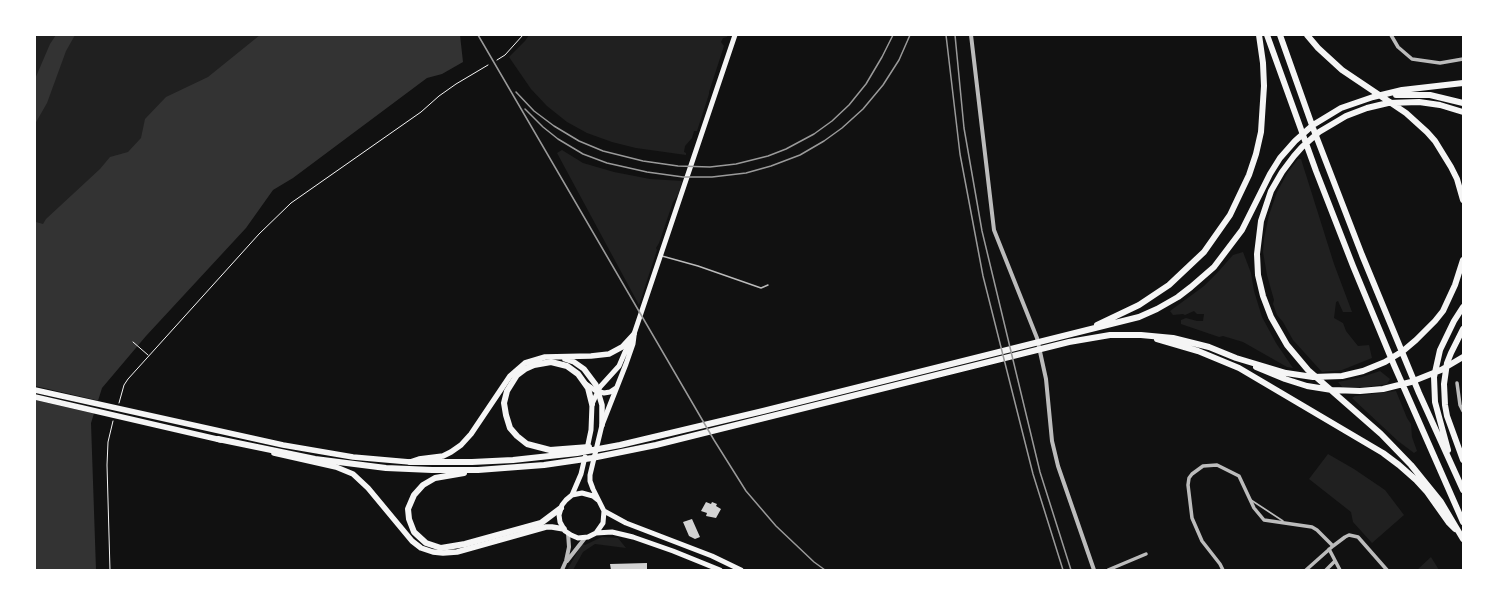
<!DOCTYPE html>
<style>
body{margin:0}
#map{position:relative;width:1498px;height:605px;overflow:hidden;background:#111;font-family:"PT Serif",serif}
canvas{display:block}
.frame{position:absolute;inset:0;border:36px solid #fff;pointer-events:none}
</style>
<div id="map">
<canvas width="1498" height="605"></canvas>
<div class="frame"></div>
</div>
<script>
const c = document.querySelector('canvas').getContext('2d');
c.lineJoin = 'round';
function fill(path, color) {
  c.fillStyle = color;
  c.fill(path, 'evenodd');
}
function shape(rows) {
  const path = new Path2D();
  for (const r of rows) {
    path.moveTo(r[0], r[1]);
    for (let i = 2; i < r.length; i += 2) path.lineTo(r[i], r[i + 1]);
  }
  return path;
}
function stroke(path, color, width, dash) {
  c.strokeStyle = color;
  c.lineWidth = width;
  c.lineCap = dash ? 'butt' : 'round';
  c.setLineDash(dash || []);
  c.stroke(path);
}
const green = shape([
 [37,35,342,35,35,251,35,39],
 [529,35,728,35,727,37,723,38,721,42,724,46,709,92,709,94,697,131,694,131,692,138,685,146,684,152,686,153,686,155,636,148,612,142,587,133,567,122,547,106,531,89,509,57,525,41],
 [562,150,583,163,614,172,650,179,682,181,678,195,673,202,659,243,656,248,657,250,639,305,557,153],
 [1298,159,1301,159,1334,264,1352,312,1343,312,1338,301,1336,302,1334,318,1343,323,1346,331,1358,346,1369,345,1372,358,1342,370,1322,372,1293,340,1283,322,1277,315,1273,304,1274,300,1267,275,1263,252,1264,239,1269,215,1277,192,1288,172],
 [1243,252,1251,273,1254,291,1262,317,1276,343,1293,368,1287,367,1243,342,1223,336,1219,337,1181,324,1181,320,1186,318,1197,321,1203,321,1204,314,1197,314,1194,311,1185,315,1183,314,1173,315,1170,311,1204,286,1218,272,1233,255],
 [1380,371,1390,379,1387,384,1366,387,1343,388,1338,382,1362,377],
 [1396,391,1407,418,1411,424,1412,437,1417,451,1414,453,1398,441,1352,398,1355,396],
 [1328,454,1354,469,1385,490,1404,515,1372,543,1353,522,1351,512,1309,479],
 [602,537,618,538,626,548,595,544,583,552,573,570,567,570,582,544,585,545],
 [1431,557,1439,570,1417,570]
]);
const water = shape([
 [56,35,75,35,66,51,47,103,35,124,35,79,50,44],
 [260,35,460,35,463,62,442,74,427,78,293,178,273,190,246,228,146,336,102,388,91,423,96,570,35,570,35,221,36,222,43,224,46,219,100,169,110,157,128,152,141,138,145,119,166,97,208,77]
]);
const pier = shape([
 [35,386,100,401,96,414,35,400]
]);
const building = shape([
 [706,502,711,504,712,502,717,504,716,506,721,509,716,518,706,516,707,513,701,511],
 [692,519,700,537,695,539,689,536,683,522],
 [647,563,647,570,611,570,610,564]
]);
const path = shape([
 [497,60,505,55,523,35],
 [133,342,148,355],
 [119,403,124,385,128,379,259,234,291,203,421,112,439,96,456,84,488,65],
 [110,570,107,465,108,442,113,421]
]);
const service = shape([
 [662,256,698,266,761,288,768,285],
 [1251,500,1283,521]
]);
const minor = shape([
 [1391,35,1398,47,1412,59,1440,63,1463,59],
 [1457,383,1460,405,1463,411],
 [1329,549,1340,570],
 [1108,570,1146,554],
 [1223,570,1220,564,1202,541,1192,518,1188,485,1189,478,1192,474,1203,466,1217,465,1239,476,1254,508,1264,520,1312,527,1317,530,1333,546],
 [1306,570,1333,546,1345,537,1349,535,1358,537,1387,570],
 [1326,570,1335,561]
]);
const tertiary = shape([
 [971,35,994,230,1037,338,1046,379,1052,441,1058,466,1094,570],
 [567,561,585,538],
 [562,570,566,561,569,547,568,533]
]);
const secondary = shape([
 [586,384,596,391,604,393,610,392,616,388],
 [587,449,591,430,592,404,600,387,619,366,628,345,634,334,735,35],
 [572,495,581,474,585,457],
 [598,500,593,496,582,493,572,495,566,500,562,505,559,515,560,522,565,531,571,535,578,538,588,537,596,533,603,523,604,511,593,489,590,481,590,475,602,425,626,364,633,344,634,336],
 [604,511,626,523,712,556,741,570],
 [596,533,612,532,633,537,673,551,720,570]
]);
const trunk = shape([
 [565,359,574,362,584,369,596,385,602,405,602,425],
 [35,390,283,445,353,457,410,462,419,459,443,456,451,452,461,445,471,434,510,376,525,363,545,357,591,356,609,354,622,347,634,334],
 [35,397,221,440],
 [274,453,336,467,353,474,368,488,412,541,421,548,433,552,443,553,457,552,546,527,552,527,564,529]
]);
const motorway = shape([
 [1267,35,1316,171,1353,266,1394,365,1463,522],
 [1280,35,1313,128,1362,255,1419,393,1463,490],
 [1307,35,1318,48,1342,70,1406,113,1427,132,1435,141,1451,167,1457,179,1463,200],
 [1396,95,1430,95,1463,103],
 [1463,112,1440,105,1419,102,1388,103,1367,108,1346,116,1319,132,1302,147,1294,156,1282,172,1271,191,1261,221,1257,254,1258,275,1263,296,1271,317,1287,345,1308,370,1381,434,1411,465,1441,502,1463,539],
 [1097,325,1139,305,1169,285,1204,252,1230,215,1249,175,1256,154,1261,132,1264,86,1263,63,1259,35],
 [1463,329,1451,353,1447,363,1444,384,1445,405,1447,416,1463,460],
 [1157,339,1198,351,1239,368,1383,453,1399,465,1416,480,1427,492,1449,523,1455,529],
 [1256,367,1285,379,1307,386,1332,390,1360,391,1383,389,1411,382,1441,370,1463,357],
 [218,439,315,459,386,468,432,470,478,470,544,465,592,458,656,445,1069,342,1110,335,1141,335,1173,338,1209,347,1236,358,1286,373,1313,377,1342,376,1363,371,1385,362,1403,351,1416,340,1435,321,1443,311,1455,285,1463,260],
 [589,447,550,450,527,444,517,436,510,428,506,415,504,403,507,391,517,375,525,369,534,365,551,362,567,366,578,374,588,388,592,404],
 [1448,450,1435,402,1434,377,1440,350,1454,321,1463,307],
 [410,462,472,462,513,460,577,453,620,445,763,411,1139,317,1157,309,1178,297,1191,287,1214,267,1242,230,1270,174,1280,158,1295,141,1313,125,1341,108,1373,97,1402,90,1463,83],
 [464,473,435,478,423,485,414,495,408,509,409,519,414,532,426,543,441,548,465,544,541,523,561,508]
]);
const rail = shape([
 [478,35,714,440,746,491,776,526,814,562,825,570],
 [946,35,960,154,983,276,1033,474,1063,570],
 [955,35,964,128,982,231,1040,472,1071,570],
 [516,92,534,111,554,126,579,141,603,151,643,161,678,166,710,167,736,164,768,156,786,149,814,134,832,121,849,105,866,84,882,57,893,35],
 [525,109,543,127,558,139,583,154,607,163,647,172,683,177,712,177,746,173,771,166,800,155,824,141,842,128,863,109,883,85,899,60,910,35]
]);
fill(green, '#202020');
fill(water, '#333');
fill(pier, '#111');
fill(building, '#d3d3d3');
stroke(path, '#f5f5f5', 1);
stroke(service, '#bcbcbc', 1.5);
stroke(minor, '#bcbcbc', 3.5);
stroke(tertiary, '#bcbcbc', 4);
stroke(secondary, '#f5f5f5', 5);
stroke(trunk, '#f5f5f5', 5.5);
stroke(motorway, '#f5f5f5', 6);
stroke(rail, '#9a9a9a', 1.5);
</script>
